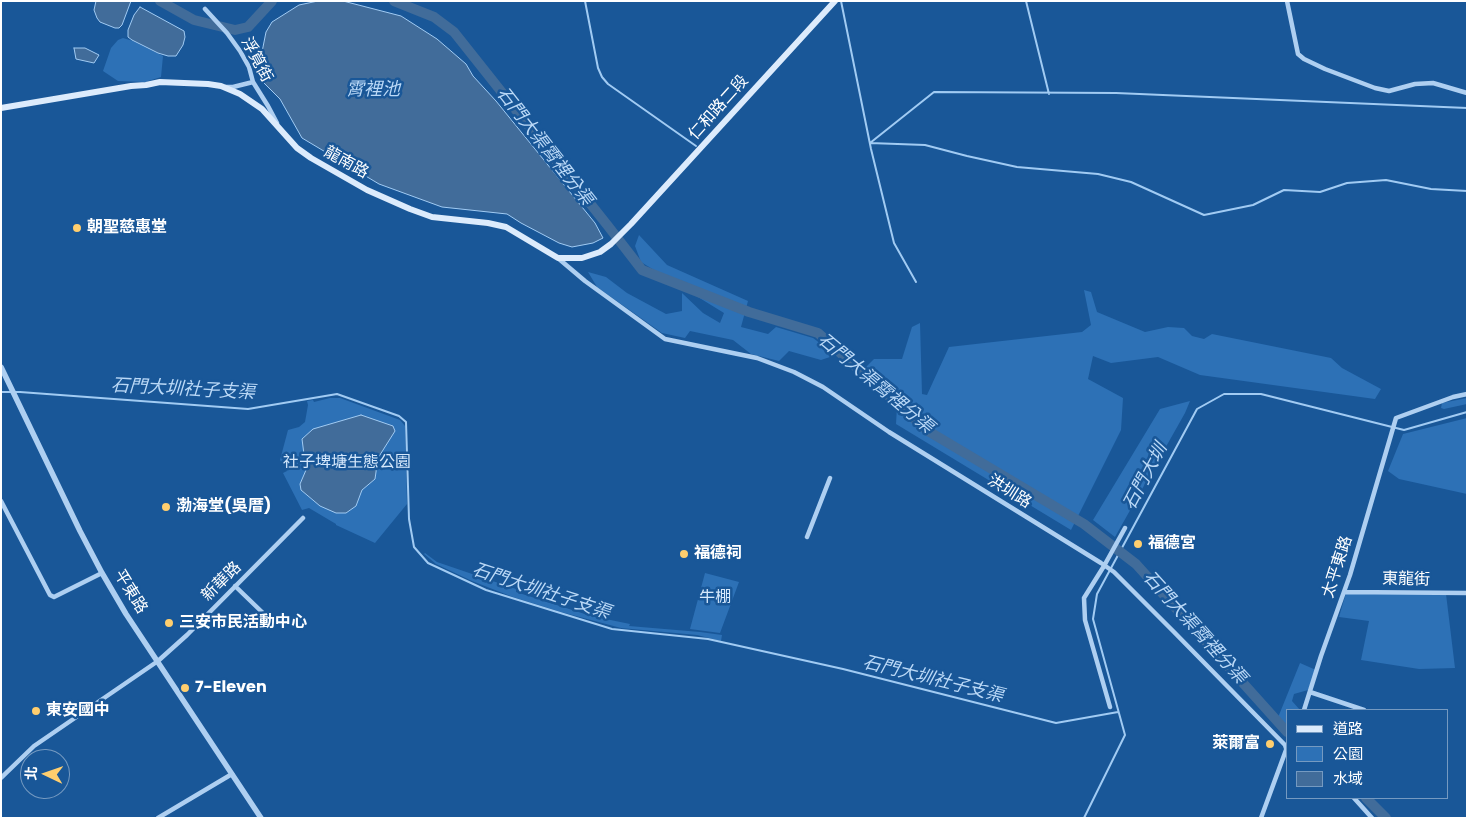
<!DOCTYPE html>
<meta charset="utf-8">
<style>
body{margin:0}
#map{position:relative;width:1468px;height:819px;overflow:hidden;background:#195798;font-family:Poppins,"Noto Sans TC",sans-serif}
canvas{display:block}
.frame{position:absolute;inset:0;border:2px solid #fff;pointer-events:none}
.legend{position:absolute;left:1286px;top:709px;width:162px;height:90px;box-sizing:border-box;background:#195798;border:1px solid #759ac1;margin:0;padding:6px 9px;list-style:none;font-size:15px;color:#fff}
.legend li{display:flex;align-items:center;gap:10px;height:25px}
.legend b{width:25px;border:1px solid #759ac1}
.north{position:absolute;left:20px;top:749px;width:50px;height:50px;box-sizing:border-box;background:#195798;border:1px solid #759ac1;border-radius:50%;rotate:273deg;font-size:14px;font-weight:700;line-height:20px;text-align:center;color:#fff}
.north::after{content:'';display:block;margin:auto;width:18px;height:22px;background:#ffce6e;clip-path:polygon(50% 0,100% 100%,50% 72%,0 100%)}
</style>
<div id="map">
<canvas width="1468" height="819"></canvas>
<div class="frame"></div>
<ul class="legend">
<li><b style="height:6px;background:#dcebfc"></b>道路</li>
<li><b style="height:14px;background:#2d71b6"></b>公園</li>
<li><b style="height:14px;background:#416c9a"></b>水域</li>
</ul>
<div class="north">北</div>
</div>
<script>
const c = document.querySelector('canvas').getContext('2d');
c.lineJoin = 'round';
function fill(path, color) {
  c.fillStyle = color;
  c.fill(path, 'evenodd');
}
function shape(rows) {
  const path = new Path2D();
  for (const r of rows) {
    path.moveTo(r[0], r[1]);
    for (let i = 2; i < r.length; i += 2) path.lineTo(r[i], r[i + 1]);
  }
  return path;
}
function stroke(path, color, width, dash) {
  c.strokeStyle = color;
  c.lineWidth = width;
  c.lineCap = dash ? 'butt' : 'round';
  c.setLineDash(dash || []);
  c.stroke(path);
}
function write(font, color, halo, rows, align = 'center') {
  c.font = font + ' Poppins,"Noto Sans TC",sans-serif';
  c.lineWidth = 5;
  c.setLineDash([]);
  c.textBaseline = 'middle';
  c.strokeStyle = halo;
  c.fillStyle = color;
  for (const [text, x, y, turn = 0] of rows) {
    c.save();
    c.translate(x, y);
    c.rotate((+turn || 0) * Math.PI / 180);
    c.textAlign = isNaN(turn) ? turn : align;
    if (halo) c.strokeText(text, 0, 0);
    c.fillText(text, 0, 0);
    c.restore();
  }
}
const green = shape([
 [123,38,133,41,163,56,161,77,145,82,118,81,103,71,111,48,118,40],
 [639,235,667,265,748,301,741,327,768,334,776,327,813,338,836,355,821,360,789,351,779,361,751,354,733,340,690,331,685,338,662,333,597,287,588,272,606,277,627,293,666,314,682,311,682,293,703,313,720,323,724,313,641,262,635,246],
 [1084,290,1091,292,1097,312,1145,332,1168,327,1184,328,1192,336,1204,339,1212,334,1331,358,1342,368,1381,389,1375,399,1200,375,1158,357,1111,363,1093,356,1088,379,1123,398,1121,430,1071,530,896,424,898,390,866,367,874,359,902,359,912,327,920,323,922,394,927,395,949,347,1082,332,1091,325],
 [330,398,340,398,400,420,405,426,407,504,375,543,336,525,336,524,309,508,302,510,283,473,287,471,280,460,288,430,299,427,305,422,308,405,307,401,313,400,314,402],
 [1467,398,1467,404,1444,409,1441,408,1442,403],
 [1190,401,1185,413,1115,537,1093,520,1160,409],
 [1467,418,1467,494,1399,479,1388,471,1403,434],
 [425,553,437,562,516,589,516,592,591,616,630,624,629,626,700,632,722,635,721,641,697,635,621,628,561,612,513,597,472,581,436,564,424,554],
 [705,573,739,582,720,633,690,629],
 [1346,593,1446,594,1455,668,1419,669,1361,660,1369,621,1339,617],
 [1300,663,1316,670,1308,690,1294,694,1292,701,1300,710,1287,710,1287,730,1277,720]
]);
const water = shape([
 [96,1,131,1,122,25,119,28,115,28,100,22,97,18,94,10,96,1],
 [318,1,343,1,401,16,437,39,466,64,473,76,496,101,595,223,603,238,593,243,572,247,559,243,521,223,507,214,442,207,379,184,302,138,280,99,260,79,262,52,266,32,272,22,299,5,318,1],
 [140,7,184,31,185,37,183,45,176,56,168,56,158,53,132,40,128,37,128,30,134,15,140,7],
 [74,48,85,48,99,55,94,63,76,59,74,48],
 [361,415,393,426,395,431,378,458,375,479,362,490,356,506,346,513,336,513,320,506,301,490,300,484,306,470,302,439,313,429,361,415]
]);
const stream = shape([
 [585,1,598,68,602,77,608,84,696,146],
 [841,1,871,149,894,243,916,282],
 [1026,1,1049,94],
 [870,143,934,92,1116,93,1467,108],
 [870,143,925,145,967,156,1017,167,1098,174,1131,182,1204,215,1253,205,1284,190,1320,192,1347,183,1386,180,1431,189,1467,191],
 [1,392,20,392,248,409,337,394,399,416,406,422,409,519,414,547,428,563,486,590,612,629,708,639,843,669,1056,723,1118,712],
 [1084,818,1125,735,1093,619,1097,594,1197,409,1224,394,1261,394,1404,430,1467,412]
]);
const river = shape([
 [160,1,194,20,235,30,248,27,272,1],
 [394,1,434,17,454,32,608,226,642,270,749,312,818,333,928,431,1084,524,1136,564,1287,732],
 [1366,798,1386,818]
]);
const minor = shape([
 [1287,1,1298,54,1304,59,1325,69,1375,88,1389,91,1415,84,1433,83,1467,93],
 [205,9,227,33,240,51,249,67,253,82,268,106,277,123],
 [225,87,233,87,253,82],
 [559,259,585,281,665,339,757,358,794,372,823,387,889,432,1101,563,1114,572,1173,631,1285,745,1287,751],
 [1,501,50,595,54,597,102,573],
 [807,537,830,478],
 [235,586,263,613],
 [1344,592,1467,593],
 [1310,692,1364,710],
 [1110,707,1085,620,1084,598,1104,566,1125,528],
 [1304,710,1321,656,1350,575,1396,418,1453,397,1467,394],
 [1,778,34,746,158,661,187,635,303,518],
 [1354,798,1372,818],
 [158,818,232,774],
 [1261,818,1286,750]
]);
const tertiary = shape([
 [1,367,80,531,102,573,126,614,261,818]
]);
const secondary = shape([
 [1,108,131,86,146,85,160,82,208,84,221,86,240,94,262,109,297,148,311,158,367,190,410,209,432,217,488,223,506,227,558,258,582,258,600,252,611,244,631,224,835,1]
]);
const markers = [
 [77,228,5,"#ffce6e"],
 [166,507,5,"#ffce6e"],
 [1138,544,5,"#ffce6e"],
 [684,554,5,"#ffce6e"],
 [169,623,5,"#ffce6e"],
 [185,688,5,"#ffce6e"],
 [36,711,5,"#ffce6e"],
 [1270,744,5,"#ffce6e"]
];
const streetNames = [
 ["浮筧街",256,60,62],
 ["仁和路二段",719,108,-48],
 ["龍南路",346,163,29],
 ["洪圳路",1009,492,32],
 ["太平東路",1338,567,-72],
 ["東龍街",1406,580,1],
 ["新華路",222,582,-45],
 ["平東路",130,592,58]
];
const poiNames = [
 ["朝聖慈惠堂",87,228],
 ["渤海堂(吳厝)",176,507],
 ["福德宮",1148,544],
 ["福德祠",694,554],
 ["三安市民活動中心",179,623],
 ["7-Eleven",195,688],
 ["東安國中",46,711],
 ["萊爾富",1260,744,"right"]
];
const parkNames = [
 ["社子埤塘生態公園",347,463],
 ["牛棚",715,598]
];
const waterNames = [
 ["霄裡池",373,90],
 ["石門大渠霄裡分渠",544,147,52],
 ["石門大渠霄裡分渠",875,384,40],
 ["石門大圳社子支渠",183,390,3],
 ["石門大圳",1146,477,-62],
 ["石門大圳社子支渠",541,592,18],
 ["石門大渠霄裡分渠",1194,628,48],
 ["石門大圳社子支渠",933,680,14]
];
fill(green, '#2d71b6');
fill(water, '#416c9a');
stroke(water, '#a1cbf3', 1);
stroke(stream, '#a1cbf3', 2);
stroke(river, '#416c9a', 10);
stroke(minor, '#aecff1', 4.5);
stroke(tertiary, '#aecff1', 5.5);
stroke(secondary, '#dcebfc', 6);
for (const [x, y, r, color] of markers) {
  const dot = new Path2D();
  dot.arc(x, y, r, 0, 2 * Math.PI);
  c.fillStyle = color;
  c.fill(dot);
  stroke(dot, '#195798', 2);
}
write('16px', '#fff', '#195798', streetNames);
write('bold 16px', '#fff', '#195798', poiNames, 'left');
write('16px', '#d5e8fc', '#195798', parkNames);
write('italic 18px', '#bbd9f7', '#195798', waterNames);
</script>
